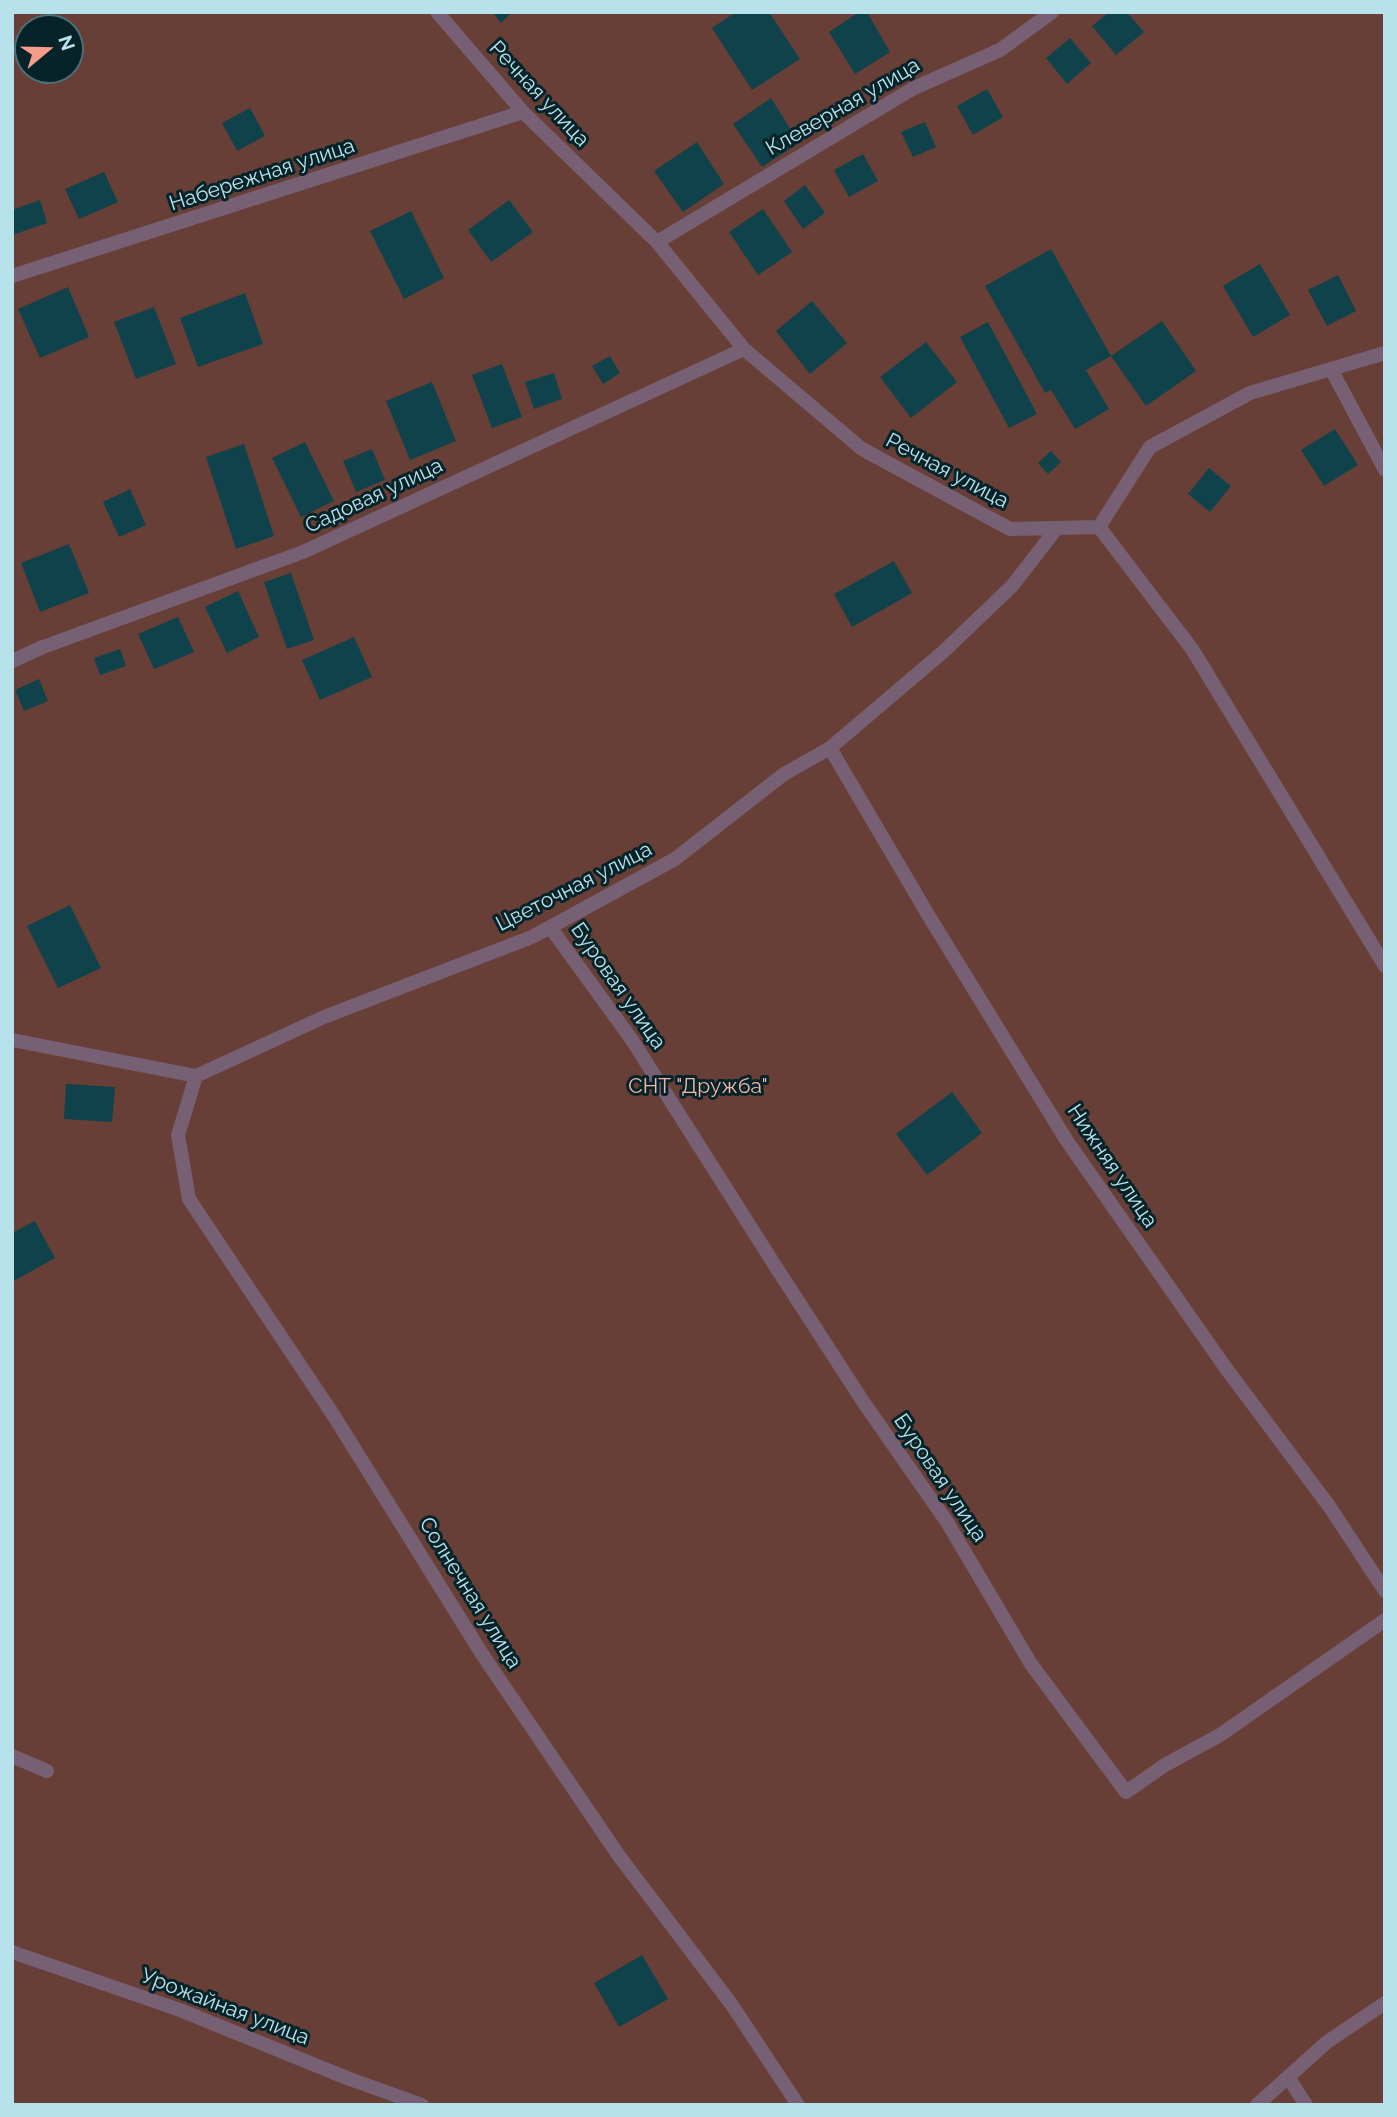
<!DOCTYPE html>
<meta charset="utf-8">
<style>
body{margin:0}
#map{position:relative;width:1397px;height:2117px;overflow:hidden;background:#102d33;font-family:Raleway,sans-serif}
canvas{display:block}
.frame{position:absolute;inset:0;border:14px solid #b8e2eb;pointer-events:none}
.north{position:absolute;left:14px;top:14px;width:70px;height:70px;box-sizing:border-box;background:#052329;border:2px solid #4d6f77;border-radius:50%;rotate:71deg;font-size:19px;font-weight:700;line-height:28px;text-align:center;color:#b8e2eb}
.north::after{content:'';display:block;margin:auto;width:24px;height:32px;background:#f49d8b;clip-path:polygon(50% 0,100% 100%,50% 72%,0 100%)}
</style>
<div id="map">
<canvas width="1397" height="2117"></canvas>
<div class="frame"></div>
<div class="north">N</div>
</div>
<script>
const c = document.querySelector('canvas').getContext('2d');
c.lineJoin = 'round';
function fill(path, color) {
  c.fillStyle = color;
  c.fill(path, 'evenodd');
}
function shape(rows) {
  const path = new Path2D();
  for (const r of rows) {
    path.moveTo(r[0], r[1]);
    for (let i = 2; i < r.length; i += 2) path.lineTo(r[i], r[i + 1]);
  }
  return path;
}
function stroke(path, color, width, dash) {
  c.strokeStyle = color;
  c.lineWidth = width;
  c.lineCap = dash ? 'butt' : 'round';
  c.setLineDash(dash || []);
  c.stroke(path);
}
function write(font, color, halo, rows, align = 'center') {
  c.font = font + ' Raleway,sans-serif';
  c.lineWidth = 6;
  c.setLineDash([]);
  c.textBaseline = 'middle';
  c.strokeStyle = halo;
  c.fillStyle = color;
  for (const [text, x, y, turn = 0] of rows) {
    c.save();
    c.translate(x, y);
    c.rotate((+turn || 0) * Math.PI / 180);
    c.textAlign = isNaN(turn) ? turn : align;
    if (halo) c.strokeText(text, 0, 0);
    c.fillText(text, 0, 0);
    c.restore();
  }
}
const green = shape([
 [12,12,1385,12,1385,2105,12,2105],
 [28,28,70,28,70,70,28,70]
]);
const building = shape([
 [492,12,512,12,501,23],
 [736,12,769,12,800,59,752,90,712,28],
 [859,12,867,12,890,52,855,74,829,32],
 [1109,12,1127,12,1144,32,1116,55,1092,26],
 [1070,38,1091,63,1067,84,1046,58],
 [987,89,1003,117,973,135,957,106],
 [771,98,799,143,762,167,733,124],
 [250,108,265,136,237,151,222,123],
 [925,122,936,147,913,157,901,132],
 [697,142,724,184,683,212,654,171],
 [863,154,878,181,849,197,834,170],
 [104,172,118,202,79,219,65,189],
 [805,185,825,213,803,229,784,201],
 [40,200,47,223,12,235,12,210],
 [509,200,533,232,491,262,468,230],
 [763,209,792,252,758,275,729,232],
 [411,211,444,278,404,299,370,231],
 [1051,249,1111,356,1086,370,1109,409,1075,429,1051,390,1045,393,985,286],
 [1260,264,1290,315,1253,337,1223,286],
 [1338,275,1356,311,1327,326,1308,290],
 [68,287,89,337,40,358,18,309],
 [245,293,263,344,198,367,180,318],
 [812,301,847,343,810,374,776,331],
 [154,307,176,364,136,379,114,322],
 [1162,321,1196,371,1146,406,1111,356],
 [988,322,1037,414,1009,428,960,337],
 [926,342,957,382,911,418,880,377],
 [610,356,620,373,603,384,592,366],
 [502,364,522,417,492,428,472,375],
 [554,373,562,399,534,409,525,382],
 [432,382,456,441,410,460,386,401],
 [1335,429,1358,465,1324,486,1301,450],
 [305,442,334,501,301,517,272,458],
 [244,444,274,536,236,549,206,457],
 [372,449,385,480,356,492,343,461],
 [1051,451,1061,462,1048,474,1038,463],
 [1209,468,1231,486,1210,512,1188,494],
 [130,489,146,525,119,537,103,502],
 [69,544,89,593,40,612,21,563],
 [894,561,912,593,852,627,834,594],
 [291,573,314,640,287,649,264,582],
 [238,591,259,637,227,653,205,607],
 [178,617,194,652,154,669,138,634],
 [354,637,372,677,320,700,302,660],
 [120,649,126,666,100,675,94,658],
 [39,679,48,701,24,711,15,690],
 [70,905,101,968,58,988,27,926],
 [66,1084,115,1087,112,1122,64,1119],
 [952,1092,982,1133,927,1175,896,1134],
 [35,1221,55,1258,12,1282,12,1233],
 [642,1955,668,1999,619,2027,594,1983]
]);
const service = shape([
 [1288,2077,1306,2105]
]);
const minor = shape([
 [437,12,523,112,657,242,744,349,862,449,1010,529,1099,527,1192,649,1385,966],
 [657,242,914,88,1000,50,1052,12],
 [12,276,523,112],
 [1331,369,1385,470],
 [1099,527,1150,447,1250,393,1385,353],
 [12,661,43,647,303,552,744,349],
 [830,748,930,918,1067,1141,1225,1367,1329,1506,1385,1591],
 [550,927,632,1040,774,1264,864,1403,947,1522,1031,1664,1126,1792,1165,1765,1220,1735,1385,1620],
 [12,1040,196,1076,324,1017,532,937,675,859,784,774,830,748,943,652,1012,586,1057,528],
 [196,1076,178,1135,189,1199,334,1416,482,1654,619,1856,732,2005,798,2105],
 [12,1756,47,1771],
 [12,1952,180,2010,347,2078,422,2105],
 [1257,2105,1327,2042,1385,2003]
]);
const streetNames = [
 ["Речная улица",539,94,47],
 ["Клеверная улица",843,107,-30],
 ["Набережная улица",262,175,-18],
 ["Речная улица",947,471,28],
 ["Садовая улица",374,496,-25],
 ["Цветочная улица",574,887,-27],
 ["Буровая улица",618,986,55],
 ["Нижняя улица",1112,1166,56],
 ["Буровая улица",940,1478,56],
 ["Солнечная улица",470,1593,58],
 ["Урожайная улица",225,2007,21]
];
const parkNames = [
 ["СНТ \"Дружба\"",698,1087]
];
fill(green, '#683f36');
fill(building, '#0f424b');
stroke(service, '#776073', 14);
stroke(minor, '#776073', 14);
write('21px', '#b8e2eb', '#052329', streetNames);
write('21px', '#f2b7aa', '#052329', parkNames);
</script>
